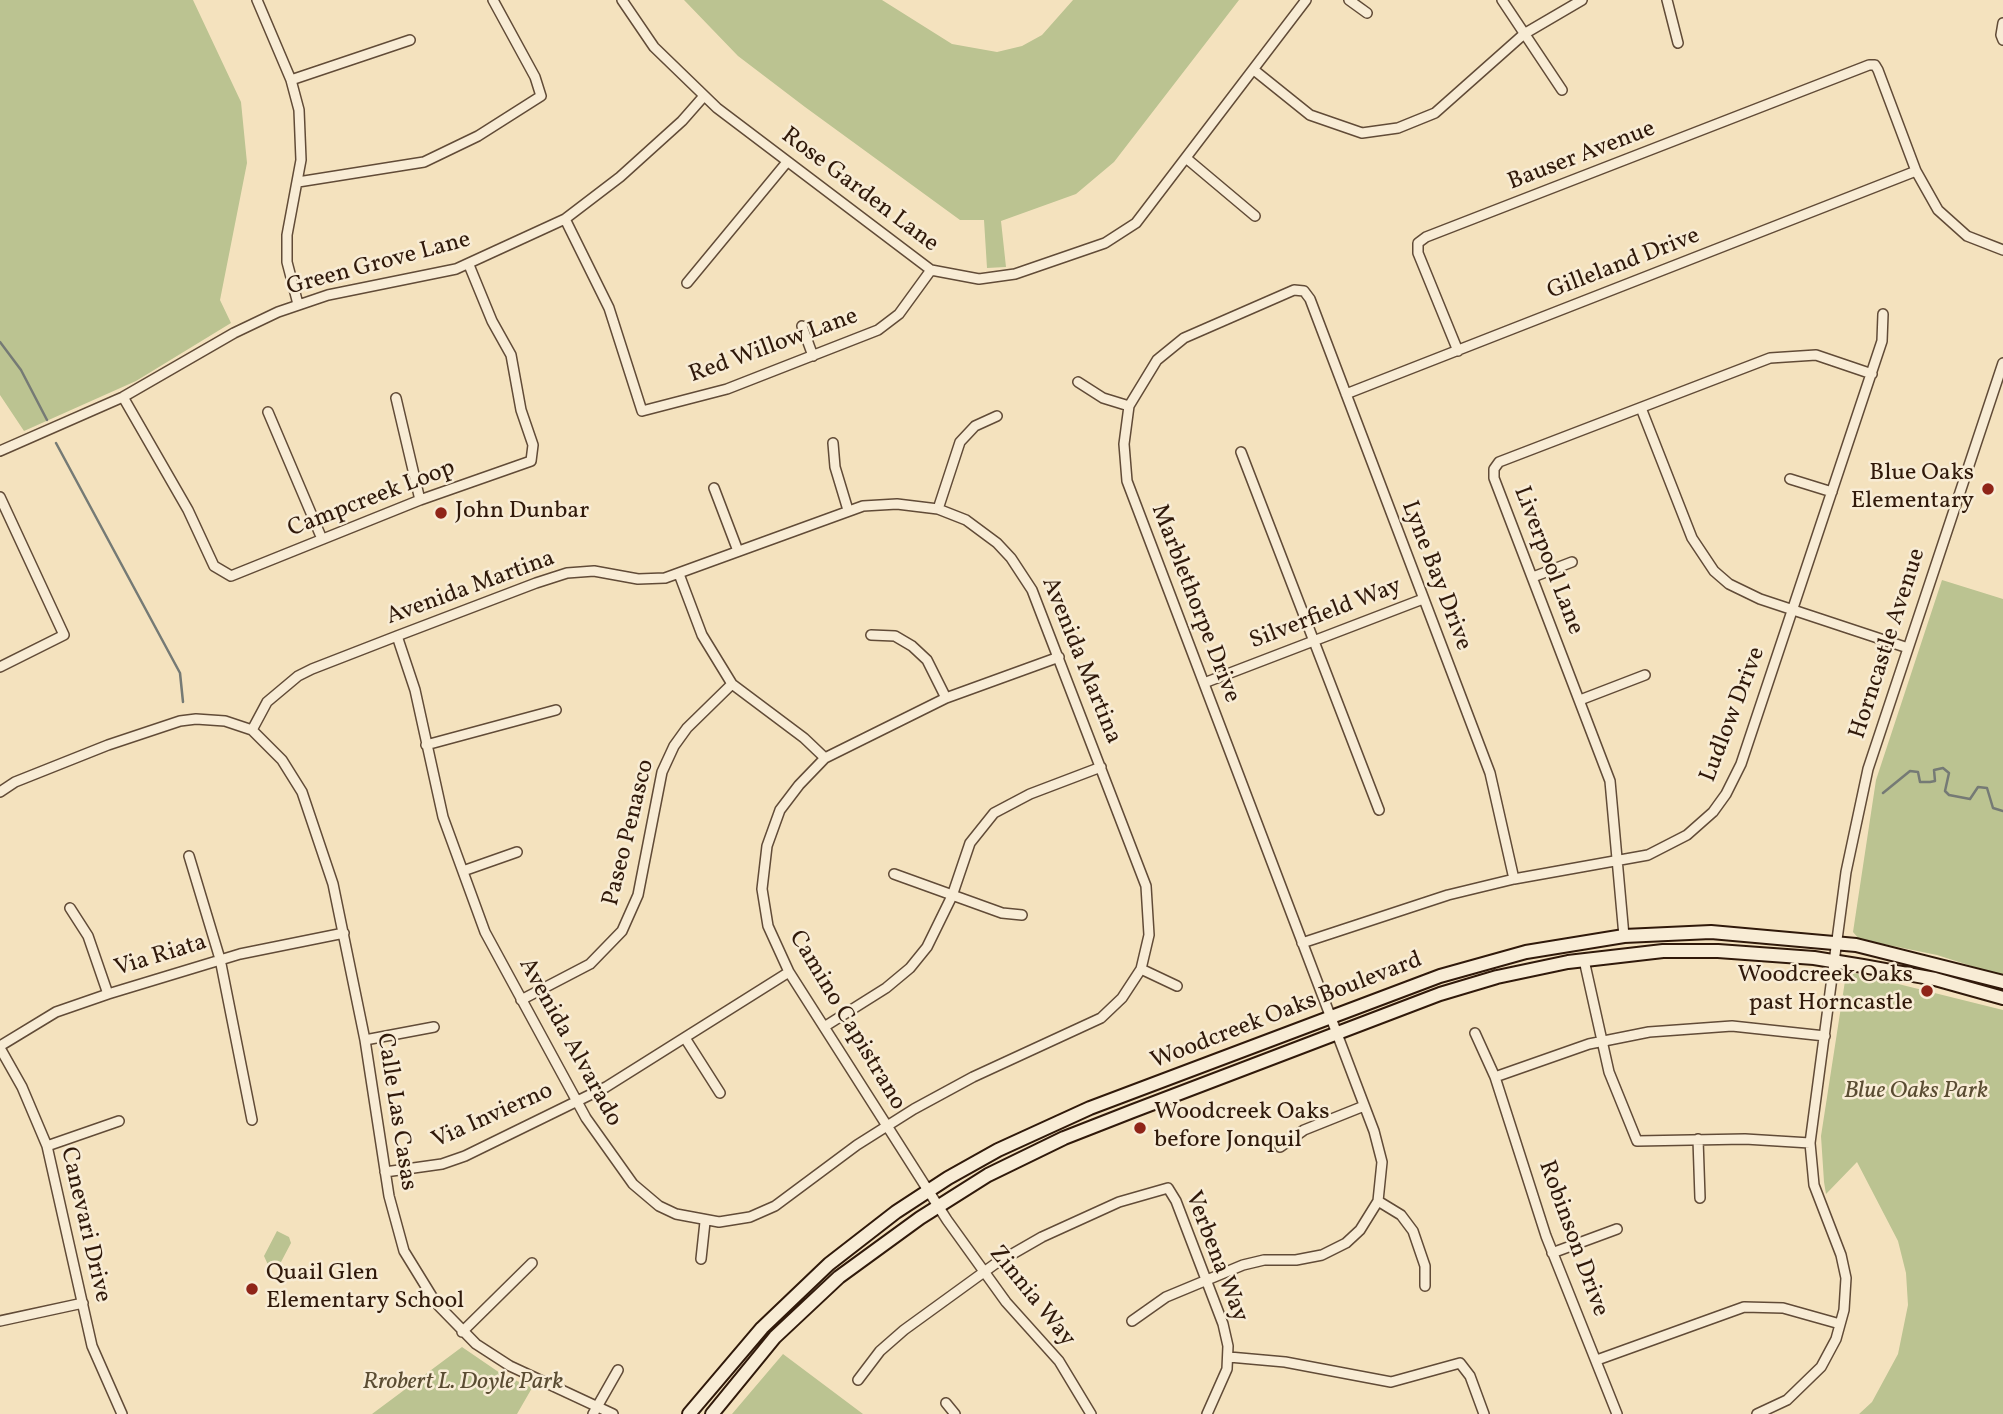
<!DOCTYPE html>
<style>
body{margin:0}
canvas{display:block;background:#f4e2be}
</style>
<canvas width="2003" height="1414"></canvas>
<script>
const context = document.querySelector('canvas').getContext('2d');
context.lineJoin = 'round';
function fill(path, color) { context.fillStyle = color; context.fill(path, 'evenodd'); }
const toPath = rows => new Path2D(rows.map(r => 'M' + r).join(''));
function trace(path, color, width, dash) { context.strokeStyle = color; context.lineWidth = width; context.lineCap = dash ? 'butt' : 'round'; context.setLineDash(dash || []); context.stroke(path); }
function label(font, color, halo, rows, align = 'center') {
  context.font = font + ' Vollkorn,serif'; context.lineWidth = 5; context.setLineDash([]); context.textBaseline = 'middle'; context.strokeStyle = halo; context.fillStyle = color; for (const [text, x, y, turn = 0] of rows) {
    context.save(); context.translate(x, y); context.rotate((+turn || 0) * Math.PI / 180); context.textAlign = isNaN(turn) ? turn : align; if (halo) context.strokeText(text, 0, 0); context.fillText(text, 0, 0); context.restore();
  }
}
fill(toPath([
 [0,0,193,0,241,102,247,163,220,300,231,323,136,381,24,431,0,395],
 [684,0,882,0,952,44,997,52,1022,46,1042,35,1073,0,1239,0,1114,162,1076,194,1001,221,1006,267,987,268,984,220,960,220,805,107,738,56],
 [1942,580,2003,599,2003,976,1937,955,1859,939,1853,932,1876,780],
 [1854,973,2003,1010,2003,1414,1859,1414,1872,1402,1898,1354,1908,1305,1906,1273,1898,1241,1857,1162,1826,1194,1824,1182,1821,1136,1845,981],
 [277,1231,289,1237,291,1243,281,1262,269,1267,264,1256],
 [462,1347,500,1373,532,1388,517,1414,372,1414],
 [783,1354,863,1414,732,1414]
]), '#bbc391');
trace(toPath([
 [0,342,21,370,47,420],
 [56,443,180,673,183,702],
 [1883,793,1910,771,1918,772,1920,782,1930,782,1935,781,1934,770,1943,768,1949,773,1945,791,1949,795,1970,799,1978,787,1987,788,1993,808,2003,811]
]), '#757a75', 2.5);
const street = toPath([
 [257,0,291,80,299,110,301,160,287,235,287,262,298,304],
 [622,0,654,47,717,108,931,270,979,279,1015,274,1105,243,1136,223,1306,0],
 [1349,0,1367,13],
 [1502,0,1562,90],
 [1667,0,1678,43],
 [2003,23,2001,35,2003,40],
 [1254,70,1310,115,1362,133,1398,128,1435,113,1524,34,1582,0],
 [291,80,410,40],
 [1186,158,1255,216],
 [298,182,424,162,478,136,541,96,535,77,493,0],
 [565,219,609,308,642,411,727,389,878,330,899,314,931,270],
 [687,283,787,162],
 [802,326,813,356],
 [1458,351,1418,253,1418,243,1426,237,1869,65,1875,65,1878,70,1916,171,1938,210,1967,236,2003,250],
 [1078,382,1103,398,1129,406],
 [1346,394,1916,171],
 [123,397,188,510,214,566,231,576,420,500,531,461,533,445,521,410,511,355,492,321,469,265],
 [396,398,420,500],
 [1641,408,1692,538,1714,571,1729,584,1760,599,1908,648],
 [268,412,322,539],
 [833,443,835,467,848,510],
 [0,451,123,397,234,333,278,312,328,295,456,269,565,219,620,177,682,121,704,96],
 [1241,452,1379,810],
 [1790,479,1832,492],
 [714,488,738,551],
 [0,497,64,635,0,667],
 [938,509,960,442,975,426,997,416],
 [679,574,702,635,732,684,804,738,825,758],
 [1533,577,1572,562],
 [871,635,895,636,912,646,927,660,946,698],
 [1059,657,946,698,825,758,799,785,780,810,767,846,762,889,768,926,789,972,947,1220,1006,1302,1059,1361,1091,1414],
 [1204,683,1423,599],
 [1580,700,1645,675],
 [252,730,267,702,298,676,312,669,397,636,536,583,567,573,594,571,638,579,665,578,863,506,897,504,938,509,966,520,997,543,1011,558,1032,590,1146,886,1149,935,1141,969,1122,998,1101,1018,973,1077,914,1109,857,1145,775,1206,750,1217,719,1222,676,1214,659,1206,633,1184,586,1118,485,932,443,817,415,690,397,636],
 [426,745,556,710],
 [0,792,15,782,108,745,180,721,196,719,225,721,252,730,282,760,302,792,333,884,365,1040,389,1196,404,1251,436,1303,476,1344,510,1366,613,1414],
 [189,856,220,959,252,1120],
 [463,871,517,852],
 [894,874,1002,913,1022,915],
 [70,908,88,936,108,994],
 [1624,936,1610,781,1494,478,1494,469,1499,462,1770,358,1816,355,1872,374],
 [1302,943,1448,895,1514,879,1648,855,1687,835,1713,812,1726,794,1741,764,1882,341,1883,314],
 [1584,960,1609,1072,1637,1141,1745,1139,1810,1143],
 [1141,969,1177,986],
 [521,1000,590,964,622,931,638,895,662,772,674,746,687,728,732,684],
 [824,1027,886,988,910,968,927,947,952,896,970,843,994,813,1030,794,1101,767],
 [1475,1033,1495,1077,1546,1236,1617,1414],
 [685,1038,720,1093],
 [365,1040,434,1027],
 [0,1046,56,1012,108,994,240,954,344,933],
 [0,1048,22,1087,47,1146,92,1346,122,1414],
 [1495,1077,1589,1044,1649,1032,1732,1026,1825,1036],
 [1698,1139,1700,1198],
 [47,1146,119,1121],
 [1280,1147,1304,1130,1364,1106],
 [385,1172,442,1164,465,1156,606,1087,789,972],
 [1378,1201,1401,1215,1413,1231,1425,1266,1425,1286],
 [1552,1253,1617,1229],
 [701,1259,705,1222],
 [0,1321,83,1303],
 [1132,1321,1166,1297,1243,1265,1264,1260,1296,1260,1322,1255,1346,1243,1360,1230,1378,1201,1382,1162,1374,1131,1127,481,1124,444,1129,406,1157,360,1184,338,1294,290,1304,291,1310,299,1490,773,1514,879],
 [462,1332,532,1263],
 [1229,1357,1285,1362,1391,1382,1460,1363,1470,1376,1484,1414],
 [1597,1360,1744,1307,1783,1308,1840,1324],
 [858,1380,880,1351,904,1330,995,1264,1042,1237,1119,1202,1168,1188,1176,1201,1223,1324,1228,1346,1227,1369,1207,1414],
 [946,1403,955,1414],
 [593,1414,618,1370],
 [1757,1414,1787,1400,1821,1367,1836,1339,1844,1310,1846,1278,1841,1255,1814,1185,1810,1143,1846,872,1868,769,2003,363]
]);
const secondary = toPath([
 [689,1414,762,1328,829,1264,896,1212,948,1178,998,1150,1090,1108,1440,976,1526,952,1624,936,1711,932,1856,945,2003,982],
 [712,1414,775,1337,839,1277,920,1218,988,1175,1064,1138,1133,1111,1440,994,1497,977,1568,962,1663,951,1718,951,1814,958,1863,966,1935,979,2003,998]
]);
trace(street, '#614b37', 12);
trace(secondary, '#30190a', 16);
trace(street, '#f8ecd5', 9);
trace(secondary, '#f8ecd5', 12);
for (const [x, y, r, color] of [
 [1988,489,7,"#8f2418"],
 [441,513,7,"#8f2418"],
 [1927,991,7,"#8f2418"],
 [1140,1128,7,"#8f2418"],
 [252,1289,7,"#8f2418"]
]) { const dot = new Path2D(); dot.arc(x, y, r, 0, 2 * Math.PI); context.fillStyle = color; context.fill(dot); trace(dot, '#f8ecd5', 2.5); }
label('24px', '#30190a', '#f8ecd5', [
 ["Bauser Avenue",1582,157,-21],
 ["Rose Garden Lane",859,191,37],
 ["Green Grove Lane",379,265,-15],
 ["Gilleland Drive",1624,265,-21],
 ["Red Willow Lane",774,347,-20],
 ["Campcreek Loop",372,500,-21],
 ["Liverpool Lane",1547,561,69],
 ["Lyne Bay Drive",1435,576,69],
 ["Avenida Martina",471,589,-20],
 ["Marblethorpe Drive",1194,604,69],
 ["Silverfield Way",1326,615,-21],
 ["Horncastle Avenue",1889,644,-72],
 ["Avenida Martina",1080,661,68],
 ["Ludlow Drive",1734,715,-69],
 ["Paseo Penasco",630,833,-76],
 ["Via Riata",161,957,-17],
 ["Woodcreek Oaks Boulevard",1287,1012,-21],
 ["Camino Capistrano",846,1021,59],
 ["Avenida Alvarado",569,1043,61],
 ["Calle Las Casas",395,1112,81],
 ["Via Invierno",493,1117,-24],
 ["Canevari Drive",84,1225,77],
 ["Robinson Drive",1572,1239,70],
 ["Verbena Way",1215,1257,69],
 ["Zinnia Way",1031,1297,51]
]);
label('24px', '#30190a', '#f8ecd5', [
 ["Blue Oaks",1974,475,"right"],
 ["Elementary",1974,503,"right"],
 ["John Dunbar",455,513],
 ["Woodcreek Oaks",1913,977,"right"],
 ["past Horncastle",1913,1005,"right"],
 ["Woodcreek Oaks",1154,1114],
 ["before Jonquil",1154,1142],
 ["Quail Glen",266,1275],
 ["Elementary School",266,1303]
], 'left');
label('italic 24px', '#5a4c32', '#f8ecd5', [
 ["Blue Oaks Park",1916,1093],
 ["Rrobert L. Doyle Park",463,1384]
]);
</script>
